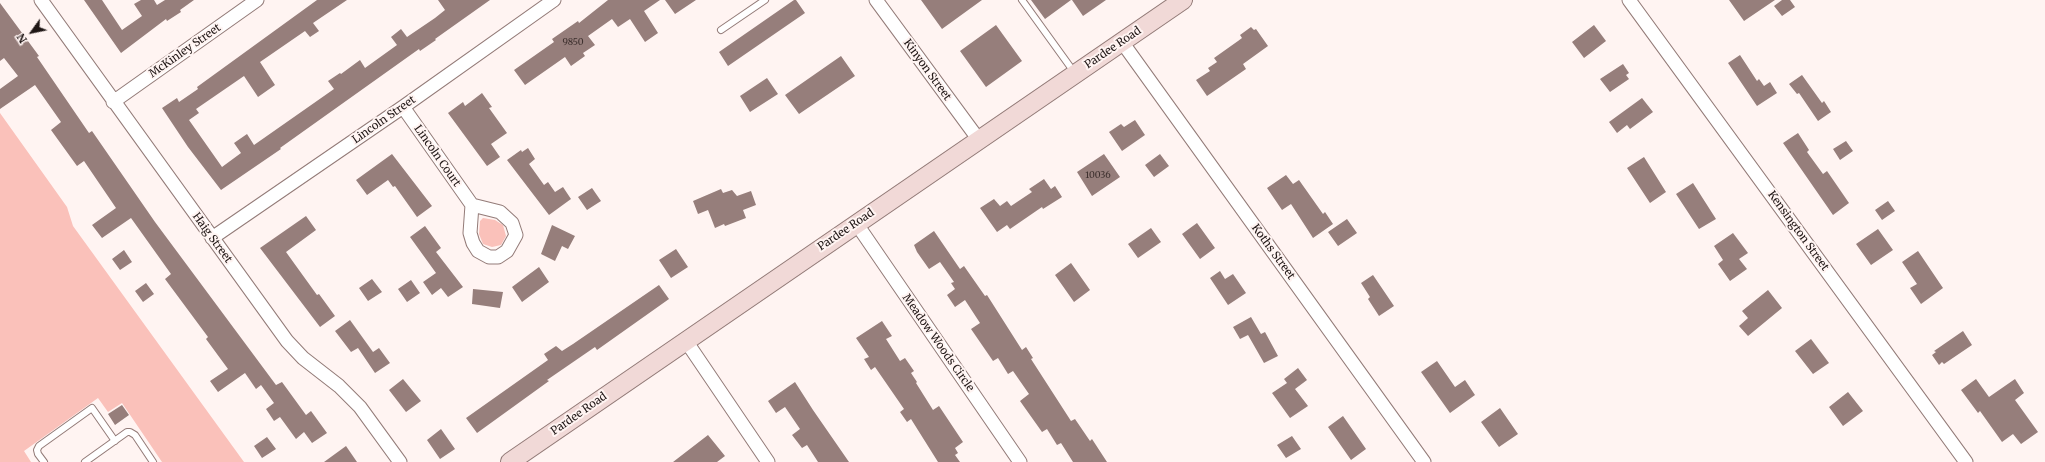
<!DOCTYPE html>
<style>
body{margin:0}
#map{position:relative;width:2045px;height:462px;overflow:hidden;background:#fff4f2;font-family:Merriweather,serif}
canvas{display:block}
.north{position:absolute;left:12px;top:12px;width:40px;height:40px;-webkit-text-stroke:3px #fff4f2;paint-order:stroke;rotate:237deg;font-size:11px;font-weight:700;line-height:16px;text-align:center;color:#1f1615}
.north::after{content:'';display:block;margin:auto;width:14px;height:18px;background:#1f1615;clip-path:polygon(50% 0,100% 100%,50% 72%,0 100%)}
</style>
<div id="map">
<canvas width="2045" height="462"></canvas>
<div class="north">N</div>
</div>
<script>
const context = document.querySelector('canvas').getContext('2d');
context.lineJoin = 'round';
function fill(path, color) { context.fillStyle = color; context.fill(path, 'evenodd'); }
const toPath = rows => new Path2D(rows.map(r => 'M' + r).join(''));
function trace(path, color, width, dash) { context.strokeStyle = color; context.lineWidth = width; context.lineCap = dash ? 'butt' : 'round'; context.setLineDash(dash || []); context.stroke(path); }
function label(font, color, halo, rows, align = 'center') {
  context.font = font + ' Merriweather,serif'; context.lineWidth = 4; context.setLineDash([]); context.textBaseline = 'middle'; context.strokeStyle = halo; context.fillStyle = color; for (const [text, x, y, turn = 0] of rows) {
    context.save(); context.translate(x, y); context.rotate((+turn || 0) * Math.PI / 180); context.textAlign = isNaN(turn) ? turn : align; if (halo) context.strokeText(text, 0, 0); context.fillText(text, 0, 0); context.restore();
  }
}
fill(toPath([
 [0,113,67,207,73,226,244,462,162,462,122,403,108,412,98,398,24,451,31,462,0,462],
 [483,218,495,220,503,225,506,236,501,245,492,247,483,244,479,234,480,221]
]), '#fac1ba');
fill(toPath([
 [84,0,102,0,122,30,142,16,134,4,141,0,154,0,157,5,165,0,194,0,180,10,181,12,167,21,166,19,121,53],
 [317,0,347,0,313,23,319,31,310,37,305,31,260,62,275,85,258,97,244,76,196,109,199,113,189,120,222,167,241,153,234,143,247,134,254,145,334,89,328,81,340,73,341,74,360,60,365,68,397,45,391,37,401,29,407,37,435,18,445,10,438,0,490,0,435,39,436,40,420,51,419,49,280,148,281,149,221,190,188,147,162,108,177,98,179,102,198,89,197,87],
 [608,0,660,0,644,11,658,33,645,42,630,19,618,27,612,19,588,36,595,45,583,53,585,56,571,66,565,57,525,85,514,70,554,42,552,39,578,21,579,23],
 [665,0,696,0,675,14],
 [794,0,796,0,805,13,728,66,719,52],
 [921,0,982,0,942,29],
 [1031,0,1071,0,1045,19],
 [1072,0,1106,0,1083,16],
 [1729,0,1775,0,1744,21],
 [1782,0,1790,0,1795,7,1782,16,1774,6],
 [0,3,39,56,37,57,89,133,92,131,155,222,276,385,282,382,306,415,311,411,327,433,312,443,304,432,296,439,280,417,274,421,266,409,274,403,261,385,256,389,245,373,218,392,210,381,228,369,206,339,208,337,165,279,171,274,131,218,102,238,92,225,116,208,84,161,77,166,51,130,61,122,35,85,0,109,0,89,18,76,4,58,0,61],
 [996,25,1022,61,986,87,960,51],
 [1594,25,1606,41,1584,58,1572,42],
 [1251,27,1254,30,1256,29,1268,46,1243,64,1246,69,1207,96,1196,80,1210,71,1208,68,1217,62,1214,58,1238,41,1242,38,1240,35],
 [1740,55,1757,81,1759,79,1764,86,1770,82,1777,93,1757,106,1728,63],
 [841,56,855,76,799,114,785,95],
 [1623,64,1629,73,1626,75,1629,79,1610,92,1600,79],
 [1802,75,1822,103,1824,101,1831,112,1818,121,1799,93,1797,94,1789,84],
 [767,78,778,94,750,112,740,96],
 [482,93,492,107,489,108,507,133,491,144,500,157,487,166,448,113,463,102,465,106],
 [1642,98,1653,112,1630,129,1627,125,1617,133,1609,122],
 [1135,120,1145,135,1122,151,1109,132,1121,124,1124,127],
 [1798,133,1809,150,1807,152,1823,174,1827,171,1849,203,1833,215,1783,143],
 [1846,141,1853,151,1840,160,1833,149],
 [528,148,535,159,529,164,544,185,548,182,555,192,563,187,571,199,549,215,507,160,521,150,522,152],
 [392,154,432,206,417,217,395,186,393,187,388,180,367,195,356,180],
 [1104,154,1120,177,1092,196,1077,172],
 [1160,154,1169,166,1154,177,1145,165],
 [1644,157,1666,192,1650,203,1627,168],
 [1286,175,1293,184,1299,180,1323,214,1325,212,1333,224,1313,238,1291,204,1282,210,1267,188],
 [1044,179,1051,189,1055,186,1062,197,1043,209,1042,207,1010,229,1007,225,997,232,980,208,994,199,1000,206,1007,201,1011,206,1032,192,1029,189],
 [1693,183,1716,219,1699,229,1676,194],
 [592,188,601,201,587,210,578,197],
 [721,189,723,193,732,190,737,196,751,191,756,205,743,210,746,218,725,226,724,224,715,228,708,210,698,214,693,201],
 [1888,201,1895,211,1882,220,1875,210],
 [306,216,316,230,286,252,317,295,319,294,335,316,320,327,260,248],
 [1347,219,1357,233,1338,246,1328,232],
 [1197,223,1215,248,1200,259,1182,234],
 [552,225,575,236,568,249,562,246,555,261,541,254],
 [425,226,441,248,436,252,463,287,448,297,441,288,432,295,423,282,436,273,410,237],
 [1151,228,1161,242,1138,258,1128,244],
 [1878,229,1893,250,1871,265,1856,244],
 [934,231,960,269,964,266,985,296,987,295,1022,350,1026,347,1033,358,1031,359,1071,421,1075,419,1090,441,1092,439,1107,462,1073,462,1061,443,1057,445,1047,429,1042,432,1020,401,1029,394,1013,371,1008,374,998,358,993,361,971,329,980,323,965,300,955,307,947,295,955,289,951,283,954,282,940,262,929,269,917,252,914,245],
 [1733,233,1748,253,1739,259,1747,269,1730,281,1718,264,1723,260,1714,246],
 [676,249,688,267,671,278,659,260],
 [124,250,132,262,120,270,112,259],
 [1918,251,1943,288,1921,304,1910,288,1917,284,1902,262],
 [1071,263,1090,290,1074,302,1055,275],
 [539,267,549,282,522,302,512,287],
 [1220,271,1225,279,1233,274,1246,293,1228,305,1210,278],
 [1373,275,1394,306,1379,316,1368,299,1370,297,1361,283],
 [372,279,382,292,368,301,359,288],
 [411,280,420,293,407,302,398,289],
 [146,283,154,294,143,302,135,291],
 [659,285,669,299,597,350,595,347,547,380,549,381,477,433,466,418,548,360,544,354,556,346,562,351,573,344],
 [473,289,503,292,500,308,472,304],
 [1768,290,1782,308,1748,336,1739,326,1748,318,1742,311],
 [1251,317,1261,334,1265,332,1278,356,1264,363,1248,335,1240,339,1233,327],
 [350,320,373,352,379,348,390,363,375,373,358,348,351,352,335,331],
 [882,321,892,336,886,339,900,361,905,358,914,371,911,373,917,382,916,383,933,410,939,406,963,442,955,448,958,453,955,455,960,462,938,462,911,419,907,422,900,412,904,409,875,367,871,370,864,359,869,357,856,338],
 [1963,331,1972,345,1944,364,1942,362,1939,365,1932,355,1936,352,1934,351],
 [1811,339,1829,363,1813,374,1795,351],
 [1437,361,1455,387,1465,380,1475,395,1450,413,1421,372],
 [1298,368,1307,380,1295,389,1308,406,1290,418,1272,393,1287,383,1284,379],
 [403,379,421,401,406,412,389,390],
 [1976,379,1989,397,2015,379,2024,393,2015,400,2038,432,2021,444,2013,434,2002,442,1980,411,1978,413,1961,390],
 [795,382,813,410,849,462,818,462,807,445,802,448,792,435,800,429,785,407,776,413,768,401],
 [1848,392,1863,411,1843,426,1829,407],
 [122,405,129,415,115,425,108,414],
 [1500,408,1518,434,1499,447,1481,422],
 [1343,416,1366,449,1351,460,1328,427],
 [441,429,455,449,440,459,427,440],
 [708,435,725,456,717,462,673,462],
 [1292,436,1301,449,1286,458,1277,445],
 [267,437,276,449,262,458,254,446],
 [346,446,357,462,324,462]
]), '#967e7b');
const service = toPath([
 [1022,0,1074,72],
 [721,30,765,0],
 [44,462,38,454,37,450,39,446,92,408,115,441],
 [85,462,127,432,130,432,135,435,153,462]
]);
const minor = toPath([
 [41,0,287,341,303,358,339,386,360,407,400,462],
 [876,0,979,140],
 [1629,0,1966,462],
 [1122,42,1424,462],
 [113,102,257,0],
 [403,107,472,205,470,233,473,243,478,251,489,257,498,257,507,251,516,235,512,223,500,212,472,205],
 [856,223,1020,462],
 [212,238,403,107,554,0],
 [686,341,768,462]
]);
const secondary = toPath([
 [510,462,1183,0]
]);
trace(service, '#937b78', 8);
trace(minor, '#937b78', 15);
trace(secondary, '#937b78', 20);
trace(service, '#fff', 6);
trace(minor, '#fff', 13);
trace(secondary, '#f1d9d7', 18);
label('9px', '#3d302e', null, [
 ["9850",573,42],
 ["10036",1098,175]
]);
label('11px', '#1f1615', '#fff4f2', [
 ["Pardee Road",1113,48,-34],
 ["McKinley Street",185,51,-35],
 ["Kinyon Street",927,70,54],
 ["Lincoln Street",384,120,-35],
 ["Lincoln Court",437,156,55],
 ["Pardee Road",846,230,-34],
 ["Kensington Street",1798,231,54],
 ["Haig Street",212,238,54],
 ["Koths Street",1273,252,54],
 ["Meadow Woods Circle",938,343,55],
 ["Pardee Road",579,414,-35]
]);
</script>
